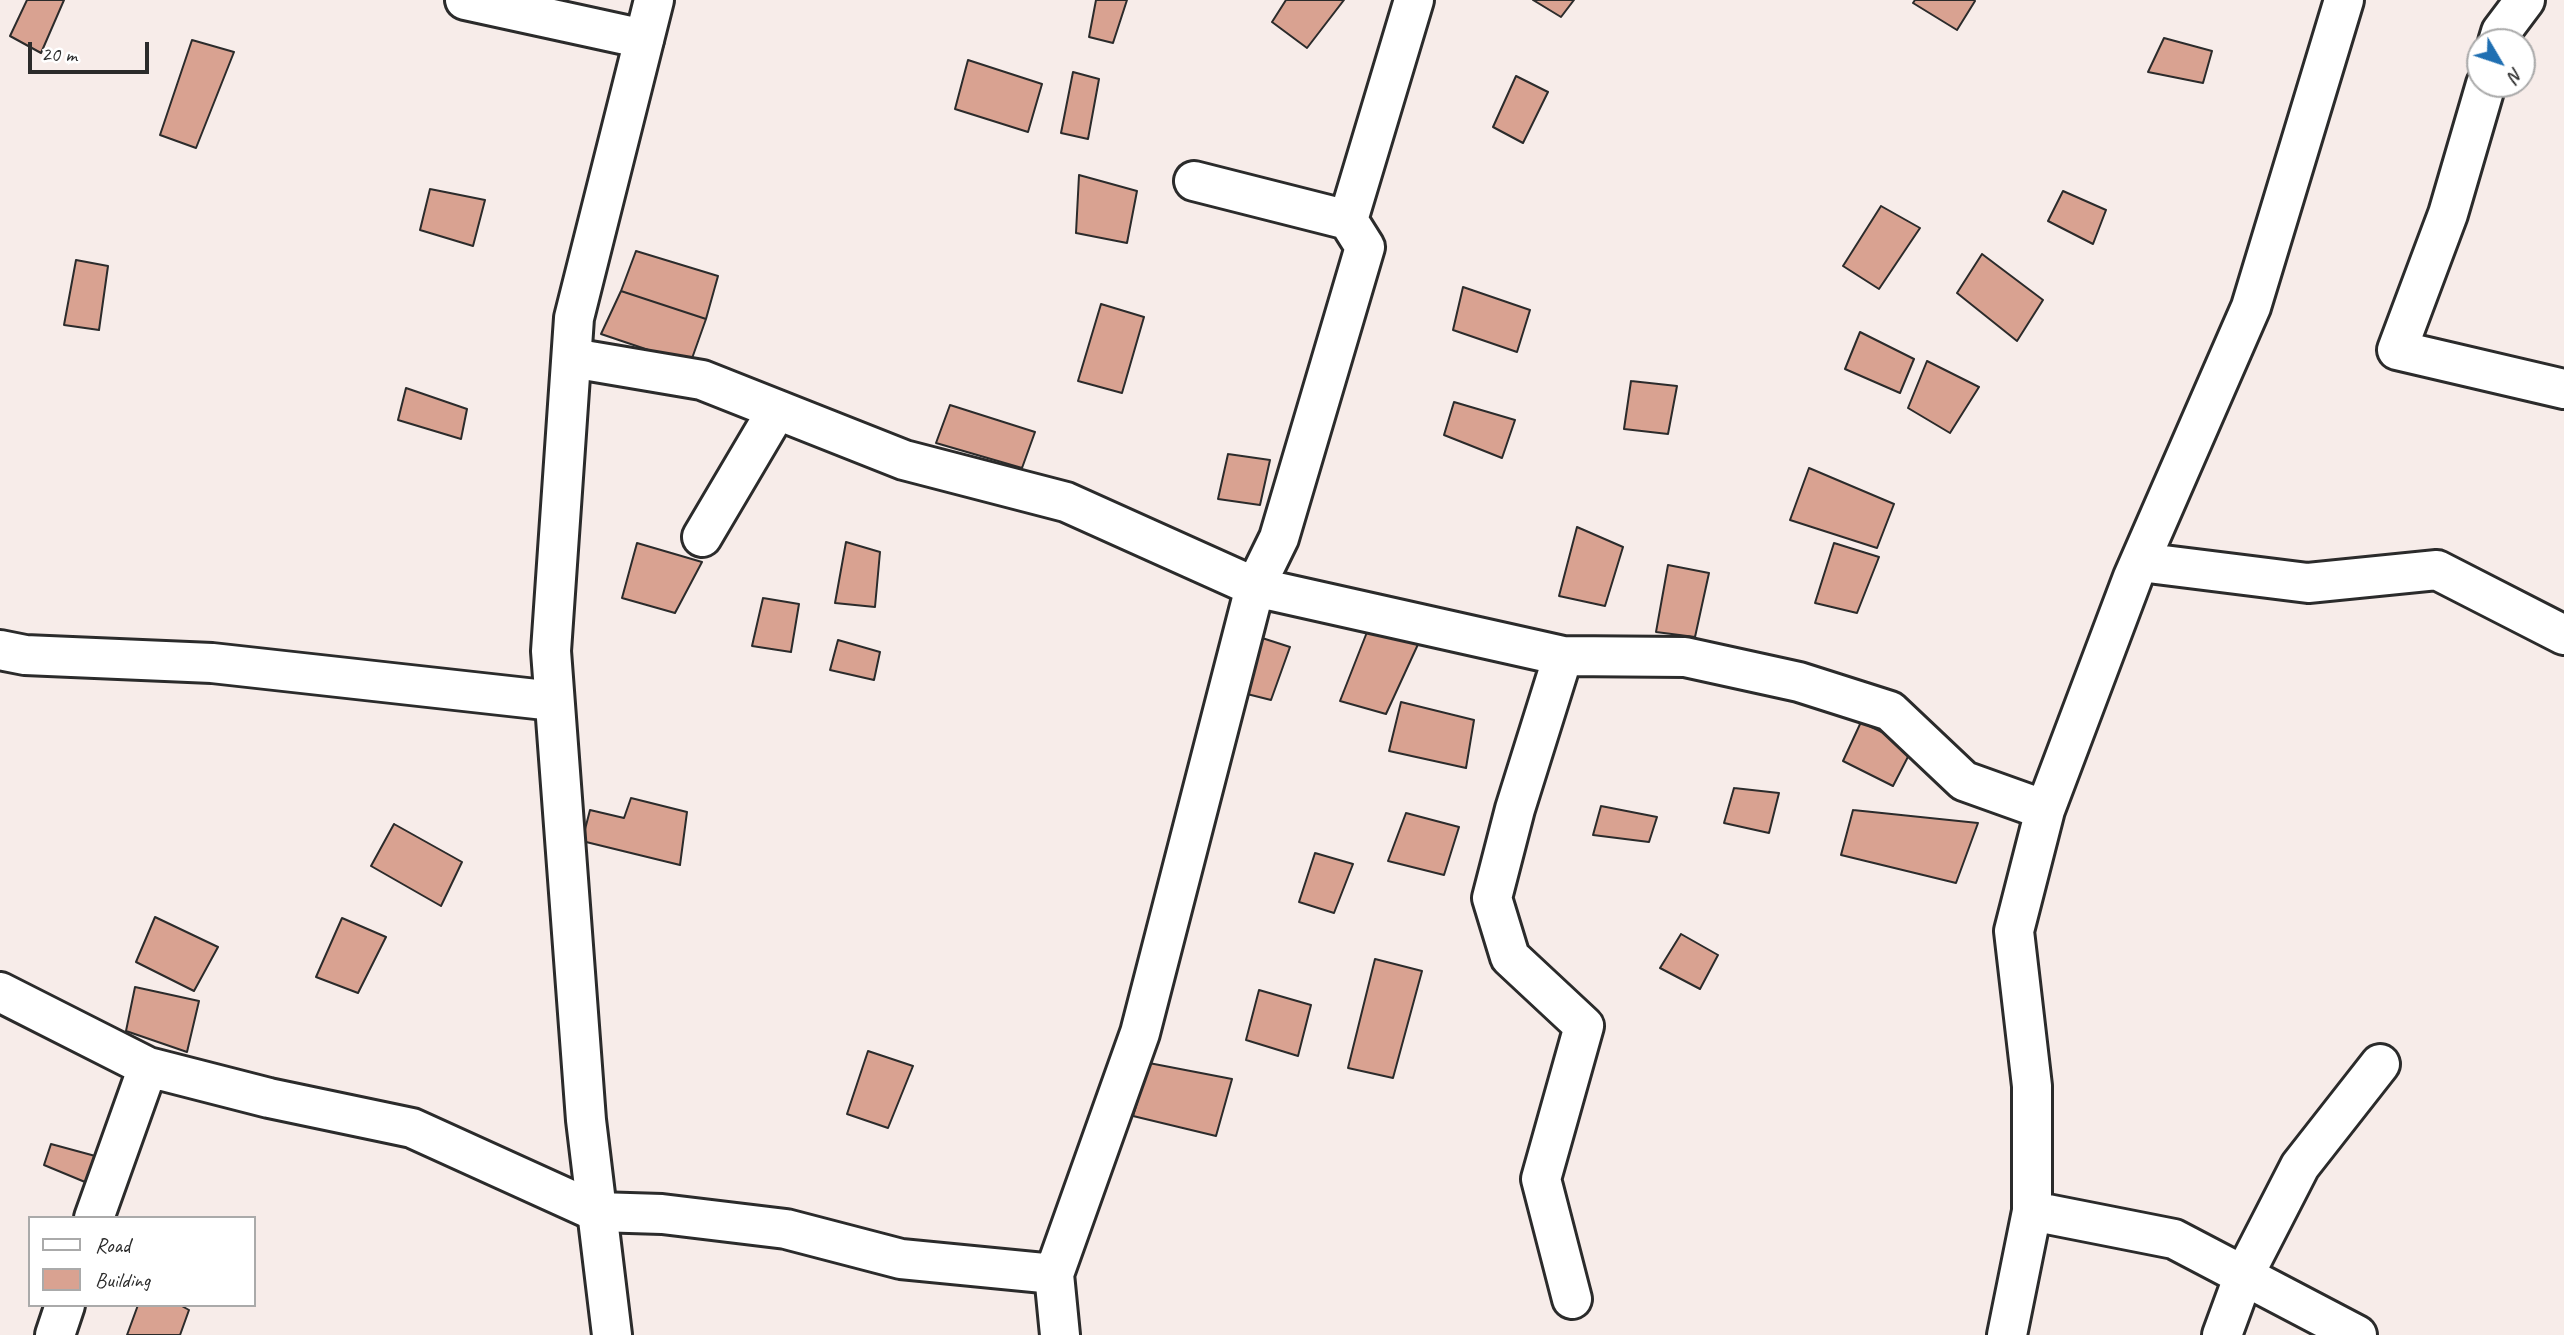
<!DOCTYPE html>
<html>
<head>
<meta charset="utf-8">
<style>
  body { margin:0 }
  #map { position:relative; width:2564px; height:1335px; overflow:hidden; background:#f7ece9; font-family:Caveat,sans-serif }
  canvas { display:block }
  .legend { position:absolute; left:28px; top:1216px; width:228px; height:91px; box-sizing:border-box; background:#fff; border:2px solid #aaa; margin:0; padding:9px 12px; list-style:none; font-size:21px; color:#2b2b2b }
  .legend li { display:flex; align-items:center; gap:14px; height:35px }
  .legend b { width:35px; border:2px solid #aaa }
  .north { position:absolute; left:2466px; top:28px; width:70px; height:70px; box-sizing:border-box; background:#fff; border:2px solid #aaa; border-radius:50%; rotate:129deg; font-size:19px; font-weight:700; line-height:28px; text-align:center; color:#2b2b2b }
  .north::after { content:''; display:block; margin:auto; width:24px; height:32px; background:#1f6fb2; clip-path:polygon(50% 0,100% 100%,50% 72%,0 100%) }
  .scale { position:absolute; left:28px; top:42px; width:121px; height:32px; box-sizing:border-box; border:4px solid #2b2b2b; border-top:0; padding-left:9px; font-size:21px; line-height:24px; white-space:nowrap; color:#2b2b2b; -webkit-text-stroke:5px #fff; paint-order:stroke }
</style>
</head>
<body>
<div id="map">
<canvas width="2564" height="1335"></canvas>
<ul class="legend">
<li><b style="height:9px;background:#fff"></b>Road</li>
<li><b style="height:19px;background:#d9a291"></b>Building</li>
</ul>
<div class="north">N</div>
<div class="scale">20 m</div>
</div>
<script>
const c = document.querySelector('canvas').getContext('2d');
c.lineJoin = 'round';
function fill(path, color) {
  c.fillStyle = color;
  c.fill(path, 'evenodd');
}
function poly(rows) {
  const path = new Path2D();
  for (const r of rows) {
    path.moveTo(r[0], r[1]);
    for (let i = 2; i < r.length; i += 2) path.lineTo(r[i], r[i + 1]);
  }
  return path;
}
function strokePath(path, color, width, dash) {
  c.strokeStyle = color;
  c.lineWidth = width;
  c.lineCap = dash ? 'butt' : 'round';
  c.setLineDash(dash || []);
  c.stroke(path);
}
const building = poly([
  [27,0,64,0,41,53,10,36,27,0],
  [1096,0,1127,0,1113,43,1089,37,1096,0],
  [1286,0,1344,0,1307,48,1272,22,1286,0],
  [1533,0,1574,0,1561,17,1533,0],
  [1915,0,1974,0,1975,1,1957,30,1913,3,1915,0],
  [2164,38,2212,51,2203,83,2148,72,2164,38],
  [192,40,234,52,196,148,160,135,192,40],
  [968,60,1042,84,1028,132,955,109,968,60],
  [1073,72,1099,79,1088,139,1061,133,1073,72],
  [1516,76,1548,92,1523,143,1493,127,1516,76],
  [1079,175,1137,191,1127,243,1076,233,1079,175],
  [430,189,485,200,473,246,420,230,430,189],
  [2063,191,2106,210,2093,244,2048,221,2063,191],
  [1881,206,1920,228,1879,289,1843,266,1881,206],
  [636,251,718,276,706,319,621,291,636,251],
  [1982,254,2043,300,2017,341,1957,293,1982,254],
  [76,260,108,266,99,330,64,325,76,260],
  [1463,287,1530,310,1517,352,1453,330,1463,287],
  [621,291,706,319,690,364,601,334,621,291],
  [1101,304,1144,317,1122,393,1078,381,1101,304],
  [1860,332,1914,359,1900,393,1845,369,1860,332],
  [1927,361,1979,387,1950,433,1908,408,1927,361],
  [1631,381,1677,386,1668,434,1624,429,1631,381],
  [406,388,467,409,461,439,398,420,406,388],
  [1454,402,1515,420,1502,458,1444,435,1454,402],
  [950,405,1035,432,1022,468,936,443,950,405],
  [1228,454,1270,460,1260,505,1218,499,1228,454],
  [1809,468,1894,504,1877,548,1790,520,1809,468],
  [1577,527,1623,547,1605,606,1559,596,1577,527],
  [846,542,880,552,875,607,835,603,846,542],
  [637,543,702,562,675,613,622,598,637,543],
  [1834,543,1879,557,1857,613,1815,603,1834,543],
  [1668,565,1709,573,1695,637,1656,632,1668,565],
  [763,598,799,604,791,652,752,646,763,598],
  [1369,627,1420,640,1386,714,1340,701,1369,627],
  [1259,637,1290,647,1271,700,1243,693,1259,637],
  [838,640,880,652,874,680,830,670,838,640],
  [1401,702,1474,720,1466,768,1389,751,1401,702],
  [1861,722,1913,747,1893,786,1843,761,1861,722],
  [1734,788,1779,793,1769,833,1724,823,1734,788],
  [631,798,687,812,680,865,582,841,590,810,624,818,631,798],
  [1601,806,1657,817,1649,842,1593,835,1601,806],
  [1853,810,1978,823,1956,883,1841,855,1853,810],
  [1406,813,1459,827,1444,875,1388,861,1406,813],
  [394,824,462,862,441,906,371,866,394,824],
  [1315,853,1353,864,1334,913,1299,902,1315,853],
  [155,917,218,947,194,991,136,962,155,917],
  [342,918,386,937,358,993,316,977,342,918],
  [1681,934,1718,955,1700,989,1660,968,1681,934],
  [1375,959,1422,971,1393,1078,1348,1068,1375,959],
  [135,987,199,1001,187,1052,126,1031,135,987],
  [1259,990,1311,1005,1298,1056,1246,1040,1259,990],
  [868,1051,913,1066,888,1128,847,1114,868,1051],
  [1149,1063,1232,1079,1216,1136,1133,1116,1149,1063],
  [51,1144,99,1157,85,1182,44,1165,51,1144],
  [138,1305,180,1305,189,1310,180,1335,127,1335,138,1305]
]);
fill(building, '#d9a291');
strokePath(building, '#2b2b2b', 2);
const street = poly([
  [465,0,644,39],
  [2498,42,2501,32,2525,0],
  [2486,84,2448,214,2397,350,2564,389],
  [1348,220,1414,0],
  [572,358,702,380,904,460,1066,502,1255,587,1279,538,1365,247,1348,220,1194,181],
  [702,537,777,410],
  [2140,562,2308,583,2437,570,2564,635],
  [0,650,25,655,212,663,554,701],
  [1563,656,1685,657,1799,682,1890,711,1964,781,2045,810,2133,577,2251,307,2344,0],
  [0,992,148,1067],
  [2032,1211,2174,1239,2357,1335],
  [94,1218,148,1067,269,1098,412,1128,597,1212,662,1214,786,1229,901,1259,1054,1274,1140,1033,1255,587,1563,656,1515,809,1492,898,1510,957,1584,1026,1541,1179,1572,1299],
  [1054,1274,1060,1335],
  [55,1335,65,1305],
  [2007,1335,2032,1211,2032,1086,2014,931,2045,810],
  [2222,1335,2244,1275,2300,1166,2380,1064]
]);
const secondary = poly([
  [612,1335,586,1120,551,651,574,318,654,0]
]);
strokePath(street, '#2b2b2b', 44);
strokePath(secondary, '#2b2b2b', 44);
strokePath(street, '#fff', 38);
strokePath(secondary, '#fff', 38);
</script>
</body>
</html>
